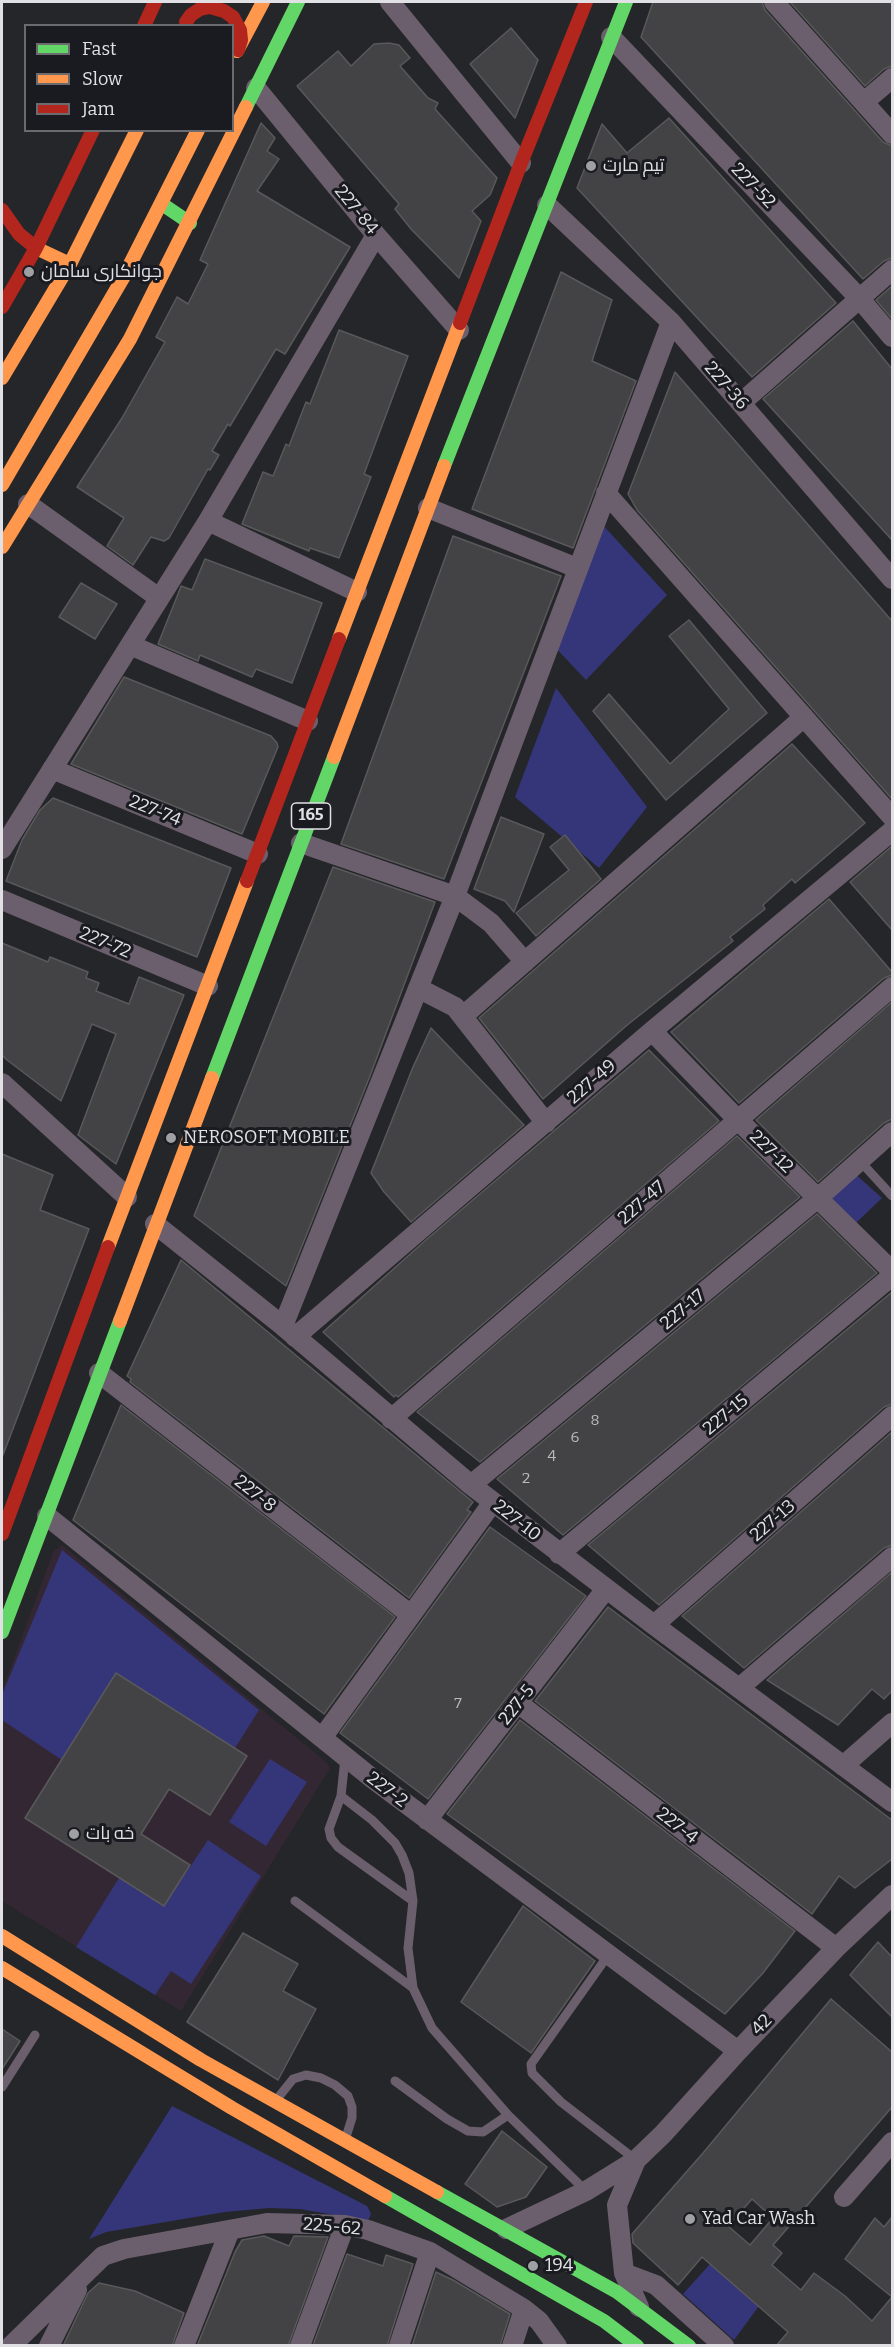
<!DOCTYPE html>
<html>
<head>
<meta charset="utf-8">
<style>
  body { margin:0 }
  #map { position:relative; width:894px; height:2347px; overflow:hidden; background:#252629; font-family:Bitter,serif }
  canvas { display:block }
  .frame { position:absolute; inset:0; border:3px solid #e1e1e5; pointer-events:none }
  .legend { position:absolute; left:24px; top:24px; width:210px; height:108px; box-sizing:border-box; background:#1a1b20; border:2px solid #6a6a6f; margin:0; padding:8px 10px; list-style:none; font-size:18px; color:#e1e1e5 }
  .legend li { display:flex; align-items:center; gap:12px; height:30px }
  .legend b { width:30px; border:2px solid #6a6a6f }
</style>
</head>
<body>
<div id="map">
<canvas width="894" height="2347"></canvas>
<div class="frame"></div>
<ul class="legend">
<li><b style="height:8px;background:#63d668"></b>Fast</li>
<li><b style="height:8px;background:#ff974d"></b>Slow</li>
<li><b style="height:8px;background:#b3261e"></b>Jam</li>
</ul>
</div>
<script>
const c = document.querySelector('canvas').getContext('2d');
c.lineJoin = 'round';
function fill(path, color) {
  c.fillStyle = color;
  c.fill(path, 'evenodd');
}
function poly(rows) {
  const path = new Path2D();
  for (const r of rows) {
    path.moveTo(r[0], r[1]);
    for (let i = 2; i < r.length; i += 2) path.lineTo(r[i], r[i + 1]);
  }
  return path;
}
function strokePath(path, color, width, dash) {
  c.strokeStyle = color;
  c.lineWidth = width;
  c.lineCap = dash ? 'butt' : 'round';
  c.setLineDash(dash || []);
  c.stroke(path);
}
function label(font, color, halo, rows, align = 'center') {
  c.font = font + ' Bitter,Cairo,serif';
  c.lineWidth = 6;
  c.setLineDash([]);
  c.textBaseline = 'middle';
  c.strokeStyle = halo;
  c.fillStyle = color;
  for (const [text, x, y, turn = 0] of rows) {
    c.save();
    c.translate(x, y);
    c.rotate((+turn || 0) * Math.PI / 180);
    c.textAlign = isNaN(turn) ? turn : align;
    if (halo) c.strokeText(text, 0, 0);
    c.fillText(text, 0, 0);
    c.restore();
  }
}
fill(poly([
  [62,1545,326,1762,330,1768,181,2011,2,1901,2,1691,48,1566,54,1551]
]), '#332733');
fill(poly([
  [601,523,667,595,586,680,553,645],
  [556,688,647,807,599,868,515,797],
  [853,1172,882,1198,856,1223,829,1197],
  [62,1550,259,1710,235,1748,116,1674,62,1760,2,1720,2,1695],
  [270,1759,307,1782,266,1846,229,1822],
  [208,1840,261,1876,191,1984,171,1971,155,1995,76,1947,119,1878,164,1906],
  [172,2106,367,2206,371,2214,368,2221,300,2209,269,2208,225,2212,106,2232,89,2239],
  [710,2264,759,2306,734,2340,683,2294]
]), '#353679');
const building = poly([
  [653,2,762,2,765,10,883,142,892,146,892,258,884,261,863,279,641,37,653,2],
  [790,2,892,2,892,66,884,69,865,86,790,2],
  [511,28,538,60,515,118,470,64,511,28],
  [389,43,399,45,410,58,400,66,428,98,438,103,435,109,497,178,490,195,472,211,481,221,459,278,411,229,395,209,399,204,297,86,338,51,351,66,374,44,389,43],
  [669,118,836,303,752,377,577,188,602,124,627,153,669,118],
  [261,123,275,138,267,151,279,159,257,191,350,247,285,354,276,349,230,426,228,424,212,451,219,455,210,470,208,469,169,538,164,541,151,537,133,565,107,546,124,518,77,487,122,418,165,342,156,337,177,297,188,304,208,264,200,260,261,123],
  [561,272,612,300,592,361,636,381,573,548,472,509,561,272],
  [892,286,892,319,876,300,892,286],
  [853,321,892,369,892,540,763,399,853,321],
  [339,330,408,356,364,474,371,477,339,558,310,548,309,551,242,524,263,472,273,476,286,444,289,446,306,402,310,404,339,330],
  [675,372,892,621,892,799,637,510,628,494,675,372],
  [453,536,561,576,444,879,341,844,453,536],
  [205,559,322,603,292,683,256,669,252,677,200,655,198,661,158,644,180,589,181,586,192,590,205,559],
  [81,583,117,604,95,639,59,617,81,583],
  [689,620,767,713,666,800,593,711,609,694,670,764,729,709,669,636,689,620],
  [124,677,271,736,277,743,278,747,242,834,71,764,124,677],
  [792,744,865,823,795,883,792,879,763,905,765,909,730,937,733,941,626,1026,543,1099,479,1018,792,744],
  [53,798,231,868,197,957,6,881,22,840,40,810,53,798],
  [501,817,544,834,514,912,505,901,474,889,501,817],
  [565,835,601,879,536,936,516,913,569,870,550,847,565,835],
  [892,846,892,930,850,882,892,846],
  [333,867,435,902,370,1076,286,1286,194,1216,333,867],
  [829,899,892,972,892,975,884,978,739,1103,671,1032,829,899],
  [2,943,48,962,50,957,88,972,86,978,99,983,96,991,129,1004,139,977,184,995,116,1164,78,1135,116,1034,92,1024,61,1101,7,1060,2,1055,2,943],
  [892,1002,892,1119,884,1123,818,1182,756,1120,892,1002],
  [431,1028,524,1125,411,1222,384,1192,371,1173,413,1067,431,1028],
  [649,1050,719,1121,398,1397,396,1395,394,1397,323,1332,427,1239,649,1050],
  [737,1136,800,1197,480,1462,417,1412,737,1136],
  [2,1154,53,1175,40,1210,89,1229,3,1455,2,1154],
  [817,1214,877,1273,563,1535,497,1479,817,1214],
  [181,1260,473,1502,467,1510,471,1512,409,1598,130,1382,131,1379,127,1376,181,1260],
  [892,1292,892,1404,884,1407,659,1605,588,1545,892,1292],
  [121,1405,395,1617,324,1714,73,1520,121,1405],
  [892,1432,892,1545,884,1548,744,1668,682,1616,892,1432],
  [490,1527,586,1596,428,1799,340,1733,490,1527],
  [892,1572,892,1691,884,1699,872,1689,838,1725,767,1680,892,1572],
  [608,1607,892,1820,892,1859,855,1888,839,1876,812,1914,535,1701,608,1607],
  [116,1673,247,1756,210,1815,169,1789,141,1834,190,1865,164,1906,25,1818,116,1673],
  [520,1720,795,1931,763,1973,725,2014,447,1814,520,1720],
  [523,1906,595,1961,531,2053,461,2002,523,1906],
  [243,1933,298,1964,283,1991,316,2009,278,2080,187,2022,243,1933],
  [878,1942,892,1957,892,2017,850,1975,878,1942],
  [831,1999,892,2052,892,2107,773,2245,782,2253,772,2265,801,2290,814,2273,845,2296,872,2321,892,2297,845,2259,875,2218,884,2227,892,2217,892,2346,776,2346,788,2332,702,2257,678,2285,633,2243,632,2234,703,2153,831,1999],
  [752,2199,773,2218,750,2245,728,2226,752,2199],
  [2,2029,20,2041,2,2069,2,2029],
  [502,2131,547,2167,526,2197,497,2207,465,2184,502,2131],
  [264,2236,289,2246,294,2236,328,2237,288,2346,197,2346,235,2252,242,2240,264,2236],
  [347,2254,383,2266,386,2255,413,2264,387,2346,313,2345,347,2254],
  [436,2272,453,2280,510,2314,500,2346,412,2346,436,2272],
  [99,2283,135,2291,184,2313,172,2346,63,2346,88,2293,99,2283]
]);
fill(building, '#434244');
strokePath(building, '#59585a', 1.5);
strokePath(poly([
  [860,1161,892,1196],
  [345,1758,341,1796,372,1820,395,1843,402,1855,409,1873,413,1901],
  [341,1796,329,1829,331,1838,338,1847,413,1901,408,1948,413,1988,432,2028,508,2115,586,2191],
  [295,1901,413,1988],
  [609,1954,531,2064,532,2073,561,2102,636,2160],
  [395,2081,447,2119,468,2131,483,2132,508,2115],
  [2,2087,35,2035],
  [277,2099,293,2079,306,2075,321,2078,335,2085,348,2096,352,2107,352,2118,346,2137]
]), '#6b5f6d', 9);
strokePath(poly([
  [390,2,521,163],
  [774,2,892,134],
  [611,37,860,299,892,337],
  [256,88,376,235,459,330],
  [864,102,892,78],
  [547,205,671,322,892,579],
  [741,403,892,270],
  [606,493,892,817],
  [28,504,159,598],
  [428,508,577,568],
  [208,521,357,592],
  [130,645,308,721],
  [52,769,258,854],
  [301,843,455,896,491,923,525,962],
  [2,849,208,521,376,235],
  [2,900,208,986],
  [418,988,455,1007,546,1123],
  [463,1016,804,717],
  [652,1031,738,1120,892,1271],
  [2,1083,127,1197],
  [155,1224,283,1326,471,1485,654,1625,892,1802],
  [283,1326,455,896,671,322],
  [295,1337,652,1031,892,831],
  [99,1373,411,1615],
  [391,1419,892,987],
  [471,1485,819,1197,892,1132],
  [47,1516,373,1779,738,2051],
  [559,1554,892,1276],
  [654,1625,892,1416],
  [739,1688,892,1557],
  [518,1703,836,1948],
  [322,1738,493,1502],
  [843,1766,892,1723],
  [427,1820,606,1589],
  [636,2160,617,2205,624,2273,639,2307],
  [844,2197,892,2142],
  [506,2229,586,2191,636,2160,663,2134,738,2051,836,1948,892,1895],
  [624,2273,656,2285,724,2346],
  [11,2346,103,2256,124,2249,267,2223,345,2225,368,2230,430,2252,524,2309,539,2321,557,2346],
  [49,2346,77,2290],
  [184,2346,230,2230],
  [300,2346,345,2225],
  [399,2346,430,2252],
  [512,2346,524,2309]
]), '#6b5f6d', 20);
strokePath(poly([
  [246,107,298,2],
  [162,204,190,223],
  [444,466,626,2],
  [212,1078,334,757],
  [2,1632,120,1321],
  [437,2192,617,2292,689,2346],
  [385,2196,604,2321,637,2346]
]), '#63d668', 14);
strokePath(poly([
  [237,51,263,2],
  [36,248,70,264],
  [2,378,70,264,137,130],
  [2,485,123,278,198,130],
  [2,547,130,339,246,107],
  [339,639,460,323],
  [334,757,444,466],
  [108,1247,247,881],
  [120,1321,212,1078],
  [2,1936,201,2060,437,2192],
  [2,1968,232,2108,385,2196]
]), '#ff974d', 14);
strokePath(poly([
  [186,22,191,15,200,9,210,7,224,11,233,17,240,30,241,40,238,50],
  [144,26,155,2],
  [2,210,19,234,36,248],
  [2,307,36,248,93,130],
  [460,323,521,163,586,2],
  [247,881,339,639],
  [2,1534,108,1247]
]), '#b3261e', 14);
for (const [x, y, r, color] of [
  [591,166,6,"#9fa0a3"],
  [29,272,6,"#9fa0a3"],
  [171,1138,6,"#9fa0a3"],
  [74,1834,6,"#9fa0a3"],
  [690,2219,6,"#9fa0a3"],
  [533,2266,6,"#9fa0a3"]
]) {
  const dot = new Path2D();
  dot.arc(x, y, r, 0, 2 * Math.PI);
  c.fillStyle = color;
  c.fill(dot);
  strokePath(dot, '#1a1b20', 2);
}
label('15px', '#bab9bd', null, [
  ["8",595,1421],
  ["6",575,1438],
  ["4",552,1457],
  ["2",526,1479],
  ["7",458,1704]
]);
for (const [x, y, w] of [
  [311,816,39]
]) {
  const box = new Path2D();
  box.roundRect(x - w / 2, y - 13, w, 26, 4.5);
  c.fillStyle = '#1a1b20';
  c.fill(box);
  strokePath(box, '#e1e1e5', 1.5);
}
label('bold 16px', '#e1e1e5', null, [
  ["165",311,816]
]);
label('18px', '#e1e1e5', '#1a1b20', [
  ["تیم مارت",603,166],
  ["جوانکاری سامان",41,272],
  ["NEROSOFT MOBILE",183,1138],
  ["خه بات",86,1834],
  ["Yad Car Wash",702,2219],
  ["194",545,2266]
], 'left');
label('18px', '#e1e1e5', '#1a1b20', [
  ["227-52",753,186,46],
  ["227-84",356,210,51],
  ["227-36",726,386,49],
  ["227-74",155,811,22],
  ["227-72",105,943,23],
  ["227-49",592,1082,-41],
  ["227-12",771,1152,44],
  ["227-47",642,1203,-41],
  ["227-17",683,1310,-40],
  ["227-15",726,1415,-40],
  ["227-8",255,1494,38],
  ["227-10",517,1521,38],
  ["227-13",773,1521,-41],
  ["227-5",517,1705,-52],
  ["227-2",387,1790,37],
  ["227-4",677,1826,38],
  ["42",762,2025,-46],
  ["225-62",332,2227,5]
]);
</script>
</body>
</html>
